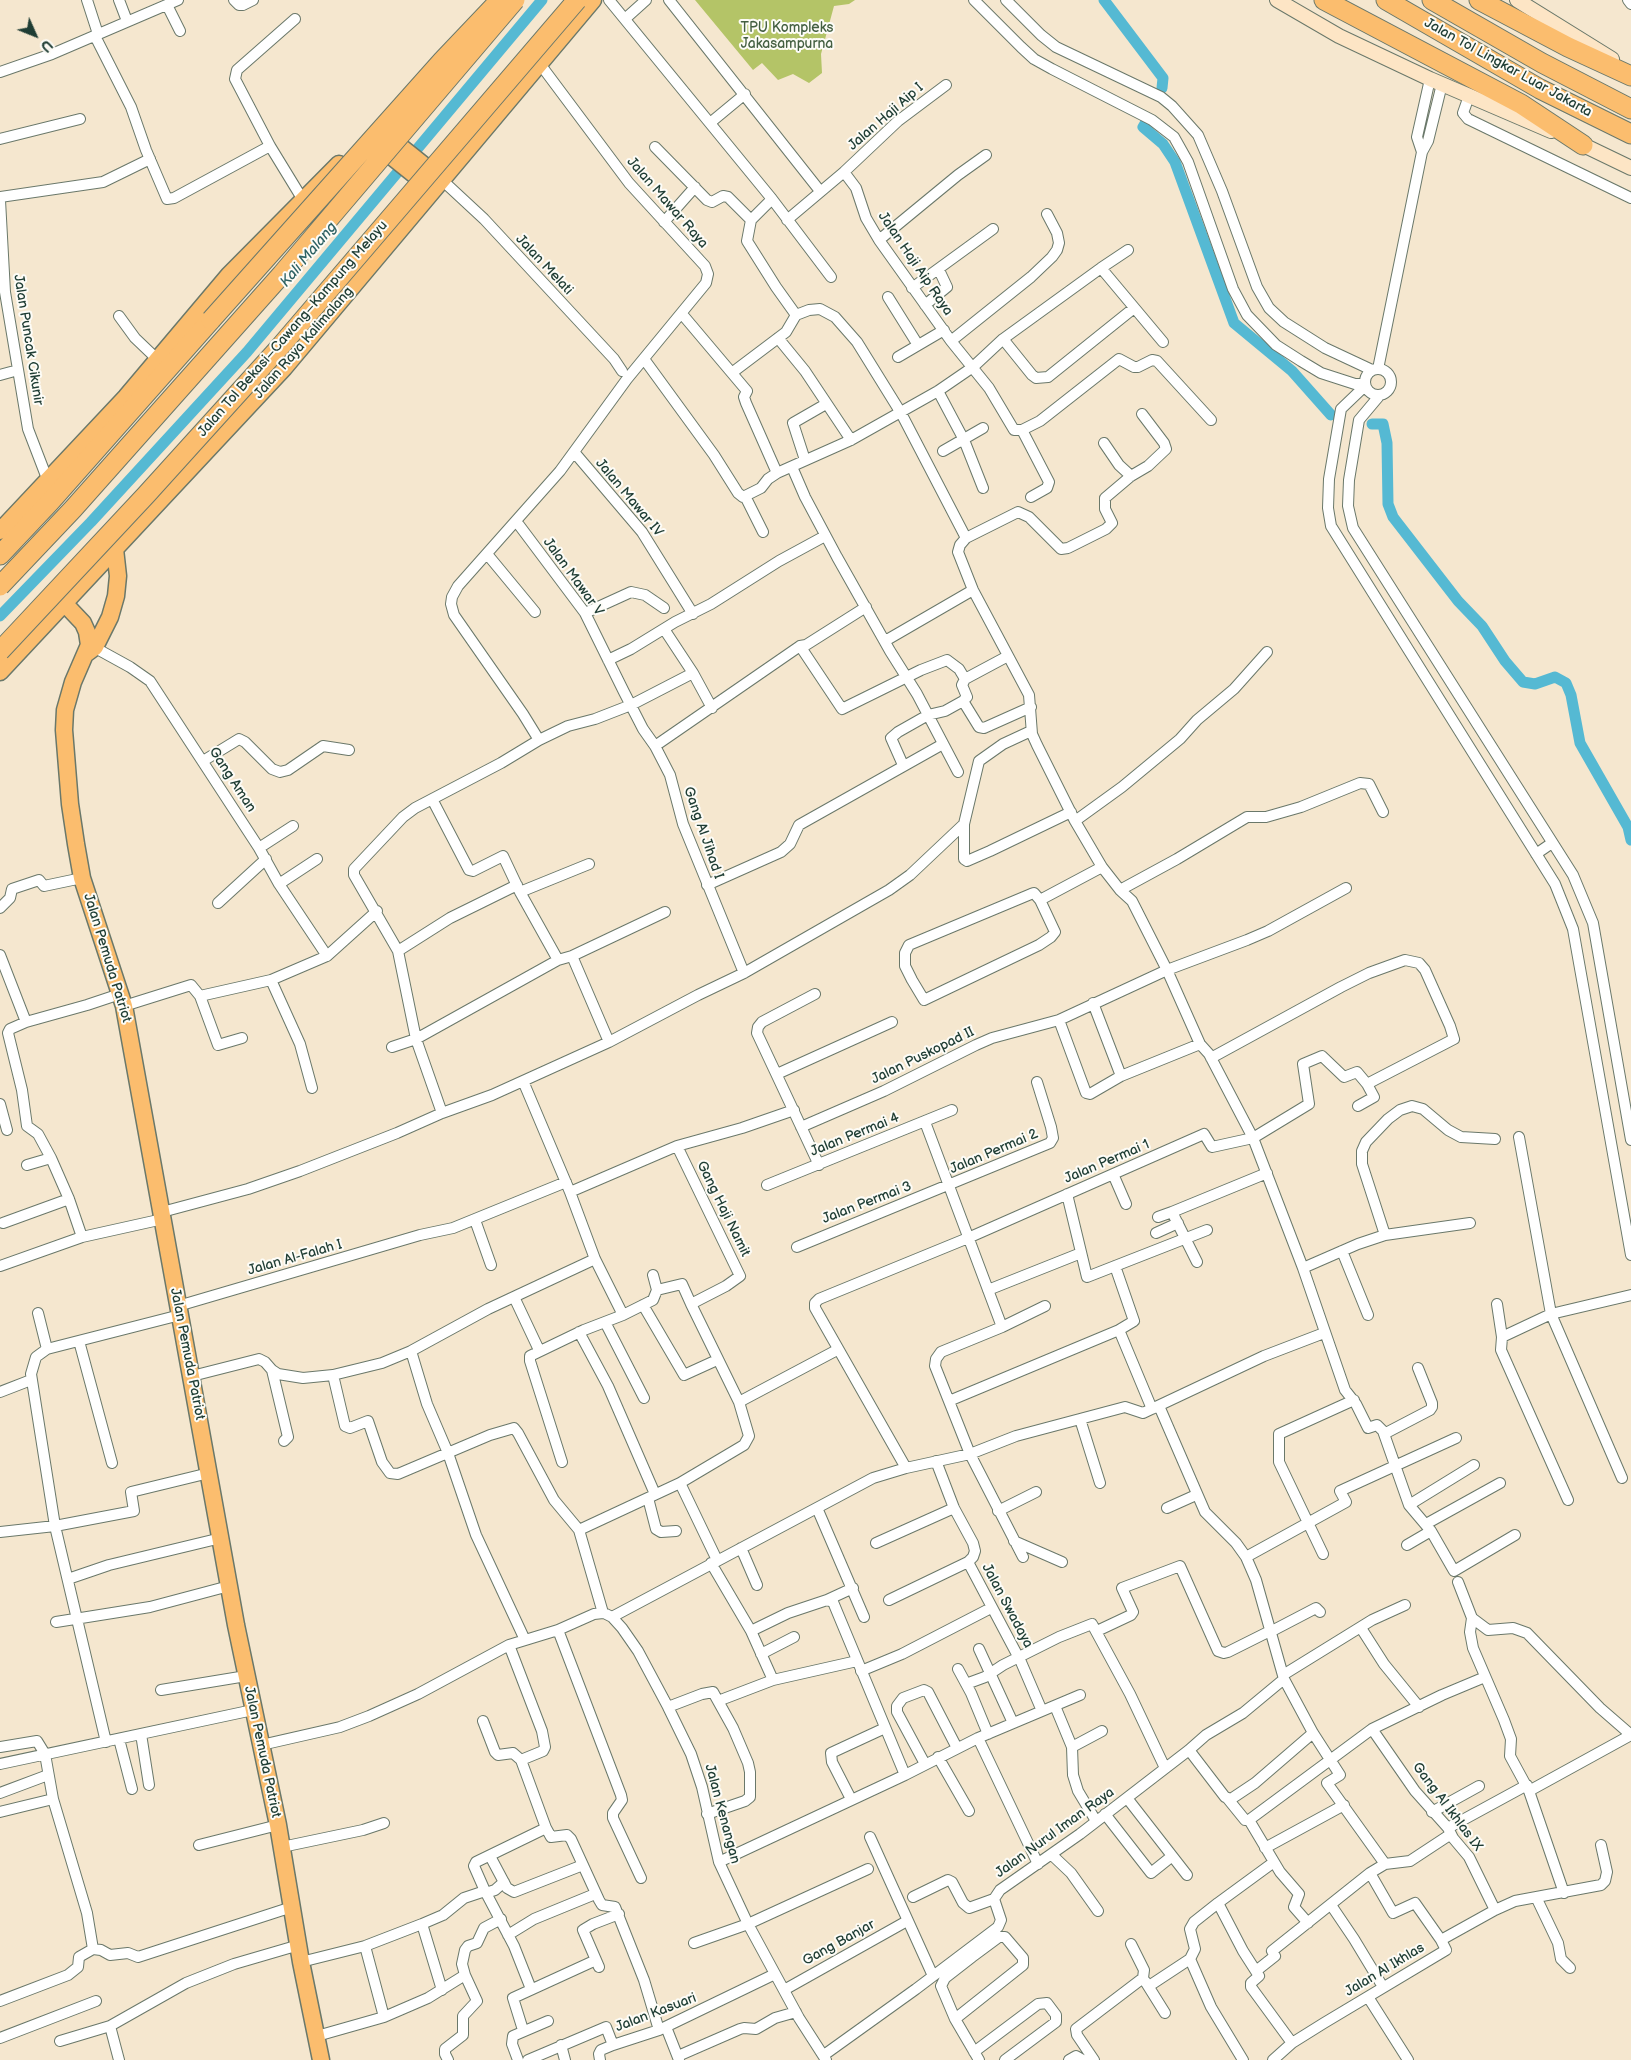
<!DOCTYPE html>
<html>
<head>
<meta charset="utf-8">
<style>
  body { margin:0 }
  #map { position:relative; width:1631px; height:2060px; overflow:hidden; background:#f5e7cf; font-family:"Balsamiq Sans",sans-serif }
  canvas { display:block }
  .north { position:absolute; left:10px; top:10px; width:50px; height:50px; -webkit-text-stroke:4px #fdfcf7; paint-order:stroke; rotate:134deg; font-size:14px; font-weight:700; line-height:20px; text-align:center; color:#1f3d34 }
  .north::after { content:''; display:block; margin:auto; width:18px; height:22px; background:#1f3d34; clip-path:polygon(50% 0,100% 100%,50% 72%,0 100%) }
</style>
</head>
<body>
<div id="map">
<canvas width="1631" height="2060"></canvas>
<div class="north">U</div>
</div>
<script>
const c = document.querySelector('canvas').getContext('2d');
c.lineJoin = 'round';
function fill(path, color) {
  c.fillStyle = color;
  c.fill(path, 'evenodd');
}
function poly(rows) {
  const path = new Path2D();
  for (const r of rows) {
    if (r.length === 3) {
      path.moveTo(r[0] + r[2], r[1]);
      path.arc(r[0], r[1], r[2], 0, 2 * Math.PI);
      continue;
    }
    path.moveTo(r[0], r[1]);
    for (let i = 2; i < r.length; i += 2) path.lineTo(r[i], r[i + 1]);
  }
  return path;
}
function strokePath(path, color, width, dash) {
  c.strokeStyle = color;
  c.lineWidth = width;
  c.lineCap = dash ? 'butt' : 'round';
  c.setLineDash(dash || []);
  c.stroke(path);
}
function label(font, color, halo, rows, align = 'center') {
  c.font = font + ' "Balsamiq Sans",sans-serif';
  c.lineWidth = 4;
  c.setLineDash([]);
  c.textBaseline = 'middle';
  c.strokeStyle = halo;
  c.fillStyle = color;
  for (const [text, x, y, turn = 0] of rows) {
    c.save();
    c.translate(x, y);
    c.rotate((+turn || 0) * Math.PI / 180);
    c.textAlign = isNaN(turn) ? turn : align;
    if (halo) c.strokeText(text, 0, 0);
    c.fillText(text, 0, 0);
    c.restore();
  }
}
fill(poly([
  [695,0,855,0,849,4,834,6,821,54,822,73,809,83,793,74,778,80,762,63,753,70]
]), '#b4c467');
strokePath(poly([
  [1104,0,1163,78,1162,88],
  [1146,122,1143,127,1163,144,1175,162,1234,323,1292,371,1331,415],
  [1372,424,1383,424,1387,443,1388,504,1393,517,1458,601,1482,626,1505,661,1523,682,1535,684,1555,677,1566,683,1571,695,1580,743,1628,827,1631,840],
  [0,616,91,522,247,352,542,0]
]), '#55b9d3', 11);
const street = poly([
  [87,0,98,34],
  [119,0,127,21],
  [234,0,239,5,243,5,253,0],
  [609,0,772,199,831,277],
  [669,0,820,191],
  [974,0,1021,47,1034,59,1052,69,1152,120,1174,137,1188,162,1233,289,1247,315,1276,345,1301,361,1321,373,1355,384,1365,384],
  [1006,0,1041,35,1056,47,1161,97,1172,106,1198,135,1222,191,1257,287,1269,308,1284,322,1325,348,1372,370],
  [1628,0,1631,4],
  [167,5,180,31],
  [626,18,646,0],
  [295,19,237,70,235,79,270,146,303,200],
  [95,36,131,107,146,150,167,199,174,198,270,146],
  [0,72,52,54,178,0],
  [1469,96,1463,113,1468,119,1631,198],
  [710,123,745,94],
  [0,139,80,119],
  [655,147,707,200,712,202,723,196,728,197,751,220],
  [1422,152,1417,137,1430,79],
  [844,172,856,188,866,218,879,240,951,341,989,388,1014,430,1022,430,1040,421,1119,359,1134,367,1138,367,1152,360,1157,361,1211,420],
  [442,180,484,219,614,359,622,371],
  [0,197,103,182,150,159],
  [772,199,751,220,747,241,776,287,796,315],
  [0,200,5,292,28,429,48,481],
  [787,220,844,172,898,121,946,85],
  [664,222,695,187],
  [879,240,958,175,986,155],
  [1101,268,1163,342],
  [912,288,993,229],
  [888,297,918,345],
  [925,305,947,287,939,270],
  [682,314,747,391,744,397,746,403,777,473],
  [119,316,135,338,158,360],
  [778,338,805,371,851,440],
  [1003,339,1032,375,1036,378,1048,377,1134,308],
  [951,341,1031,277,1052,257,1057,250,1059,243,1057,233,1047,214],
  [898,357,944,330],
  [644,359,714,455,738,493,743,497,761,488,768,479,777,473,851,440,938,391,973,367,1003,339,1101,268,1128,250],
  [1378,382,13],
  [1378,369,1422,152,1428,141,1442,84],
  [733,372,786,332,796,315,809,310,820,309,835,317,857,342,901,413,966,538,960,545,958,552,973,590,1029,695,1032,734,1037,745,1075,821,1102,867,1120,890,1132,901,1167,970,1200,1044,1209,1054,1253,1138,1303,1268,1345,1390,1356,1404,1368,1428,1377,1425,1383,1431,1409,1505,1431,1531,1454,1571,1515,1535],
  [0,375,18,370],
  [1365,386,1341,409,1329,479,1328,508,1331,526,1555,884,1573,929,1631,1255],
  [938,391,964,440,983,488],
  [1380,395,1359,420,1349,480,1348,506,1353,528,1573,875,1593,923,1631,1140],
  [1022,430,1049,482,1047,488,1031,497],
  [1104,443,1119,465,1131,476],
  [943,451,983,428],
  [574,452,642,532,693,614],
  [805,460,793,423,826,404],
  [792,467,805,497,837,557,890,651,917,694,958,772],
  [745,496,763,532],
  [516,521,585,613,624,692,643,729,655,746,670,775,683,824,744,973],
  [966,538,1018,512,1029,517,1061,549,1068,548,1106,529,1112,523,1105,509,1105,498,1131,476,1148,466,1166,449,1164,443,1142,414],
  [487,554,535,612],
  [585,613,631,592,645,595,664,608],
  [664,629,693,673,712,708],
  [885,641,973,590],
  [90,645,130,667,150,681,259,848,279,884,327,956],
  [800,646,842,709,921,670,947,660,959,669,965,679],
  [1008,656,965,679,962,685,967,697,963,701,979,727,984,728,1031,707],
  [608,660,631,649,675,622,711,604,779,561,825,536],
  [1031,731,1003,744,979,761,964,824,964,859,967,861,990,851,1071,812],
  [539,740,523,714,454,615,451,604,452,597,458,586,560,471,627,379,706,283,708,274,705,266,629,183,540,64],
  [655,746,800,646,806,645,866,607],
  [203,761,239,739,245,742,272,769,280,772,288,770,323,746,349,750],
  [903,765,891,738,898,732,928,715,945,711,963,701],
  [432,799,469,870,473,871,503,856,520,892,558,960],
  [1075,821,1122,787,1180,739,1197,720,1234,689,1267,652],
  [259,848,293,826],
  [1536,854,1552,843],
  [279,884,317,859],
  [707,885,781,852,790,844,799,825,943,744],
  [1120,890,1177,859,1247,817,1266,817,1301,807,1360,783,1369,784,1383,812],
  [520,892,589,864],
  [1040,900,1034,893,1031,894,909,945,905,953,905,966,912,980,924,1000,1039,945,1051,937,1055,932,1040,900,1102,867],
  [218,903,266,859],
  [0,908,10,898,12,889,39,880,44,886,82,878],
  [398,951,450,918,517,885],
  [0,955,26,1022],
  [572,956,609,1042],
  [815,994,762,1022,758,1027,757,1033,819,1165],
  [1093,1003,1121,1076],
  [124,1006,191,985,200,996],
  [1059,1020,1086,1093,1090,1094,1121,1076,1200,1044],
  [242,1038,218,1045,200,996,271,980],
  [392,1047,416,1039,558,960,572,956,665,912],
  [777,1074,892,1022],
  [523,1081,570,1192,595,1259,623,1315],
  [312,1088,300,1044,271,980,327,956,377,911],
  [0,1104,7,1130],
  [1358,1106,1374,1097,1367,1084],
  [442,1113,416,1039,398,951,354,875,354,869,403,817,415,808,501,763,539,740,568,726,595,719,631,705,693,673],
  [925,1122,1002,1327],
  [801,1127,884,1091,976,1045,992,1038,1059,1020,1167,970,1247,940,1268,931,1346,888],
  [1519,1137,1551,1314,1622,1478],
  [27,1165,51,1158],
  [1113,1174,1126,1204],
  [767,1185,952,1110],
  [570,1192,677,1146,742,1128,794,1110],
  [1067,1194,1087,1277,1207,1230],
  [162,1212,248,1189,300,1171,397,1133,442,1113,492,1095,609,1042,698,995,744,973,889,890,910,875,964,824],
  [1158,1217,1172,1212],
  [475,1220,491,1265],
  [3,1223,69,1199],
  [1156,1233,1178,1223],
  [1385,1235,1362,1164,1362,1151,1366,1142,1388,1119,1400,1110,1412,1106,1423,1109,1448,1130,1461,1137,1495,1139],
  [82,1237,69,1199,51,1158,38,1134,27,1126,22,1090,8,1033,10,1029,26,1022,87,1005,120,994],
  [797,1247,1050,1143,1053,1138,1051,1127,1037,1082],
  [1342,1251,1368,1315],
  [1197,1262,1172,1212,1267,1173],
  [0,1266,82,1237,163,1219],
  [1115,1266,1134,1321,1119,1330,1152,1409],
  [1303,1268,1358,1244,1385,1235,1470,1223],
  [657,1290,682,1284,691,1304],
  [988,1290,1081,1253],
  [514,1297,539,1350],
  [1497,1304,1502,1337,1501,1350,1568,1500],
  [643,1305,684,1375,717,1360],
  [178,1306,420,1235,453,1228,566,1182],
  [38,1313,47,1349],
  [605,1322,644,1398],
  [579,1332,608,1386,655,1494],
  [1502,1337,1551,1314,1631,1295],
  [79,1341,112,1463],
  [411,1351,427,1404,448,1453,476,1535,525,1640],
  [272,1370,288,1437,284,1441],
  [333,1375,345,1426,350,1428,368,1421,382,1462,390,1473,398,1474,490,1435,514,1428,518,1433,554,1500,579,1530],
  [192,1376,259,1359,265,1362,272,1370,278,1374,303,1378,333,1375,382,1363,411,1351,488,1309,595,1259],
  [0,1392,31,1380],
  [949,1401,1119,1330],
  [739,1402,837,1350],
  [1159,1406,1205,1512,1236,1543,1246,1557,1256,1580,1284,1679,1313,1733,1340,1775,1327,1783,1385,1864],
  [1080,1419,1100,1483],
  [1384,1434,1430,1410,1432,1407,1432,1403,1418,1368],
  [562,1462,530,1361,530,1356,584,1330,623,1315,653,1300,657,1290,653,1275],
  [906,1468,815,1308,815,1303,819,1299,968,1238,1204,1134,1212,1147,1253,1138,1309,1104,1303,1064,1322,1056,1344,1077,1357,1072,1367,1084,1454,1039,1450,1026,1425,970,1419,963,1405,960,1369,973,1341,987,1211,1058],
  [680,1483,717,1560],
  [648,1498,656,1529,661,1532,676,1531],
  [1409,1505,1474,1465],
  [817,1508,864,1617],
  [1167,1508,1196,1495],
  [998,1511,1036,1492],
  [1426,1524,1500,1483],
  [0,1532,55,1526,134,1511,131,1492,209,1473],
  [1014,1541,1062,1562],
  [876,1543,954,1508],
  [1407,1545,1431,1531],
  [741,1548,757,1585],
  [1323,1554,1279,1462,1279,1434,1354,1400],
  [1023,1557,970,1454,935,1366,936,1359,941,1352,1002,1327,1045,1306],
  [1246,1557,1346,1502,1340,1491,1456,1438],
  [968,1562,1021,1662,1042,1711],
  [711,1563,751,1631,773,1680,857,1661],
  [68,1579,109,1565,221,1538],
  [1458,1582,1472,1618,1470,1632,1473,1648,1504,1720,1511,1739,1510,1756,1529,1791,1564,1893],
  [827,1600,853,1588],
  [889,1600,968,1562,973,1557,975,1551,973,1543,954,1508,936,1461],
  [603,1613,579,1530,680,1483,744,1445,749,1436,739,1402,691,1304,726,1286,740,1276,677,1146],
  [606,1614,612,1617,622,1628,638,1651,668,1707,691,1754,702,1787,719,1862,748,1924,799,2018,826,2060],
  [612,1617,873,1478,906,1468,970,1454,1016,1436,1125,1407,1143,1413,1264,1356,1324,1333],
  [1472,1618,1488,1630,1513,1628,1527,1633,1600,1708,1631,1735],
  [56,1622,150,1607,229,1586],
  [1361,1628,1384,1664,1419,1707],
  [558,1630,621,1795,622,1800,613,1813,613,1818,641,1878],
  [751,1631,788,1613,827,1600,833,1602,905,1775],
  [1097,1631,1131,1615,1133,1612,1122,1588,1180,1566,1218,1651,1224,1653,1228,1652,1270,1631],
  [1270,1632,1316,1608,1320,1612],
  [509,1645,542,1731,545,1747,543,1751,521,1760],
  [979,1649,1013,1723],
  [761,1654,794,1637],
  [958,1669,971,1693,988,1734],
  [861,1671,902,1654,991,1608],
  [1283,1675,1372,1620,1405,1605],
  [966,1684,985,1677,1003,1665,1059,1637,1092,1624,1130,1694,1165,1768],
  [161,1690,246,1676],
  [718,1701,773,1680],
  [1055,1706,1072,1747,1073,1775,1078,1791,1096,1821],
  [668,1707,702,1694,713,1692,733,1728,748,1763,750,1772,750,1797,745,1801,707,1814],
  [483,1721,495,1752,498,1755,513,1753,521,1760,546,1828,551,1837,567,1835,571,1839,599,1900,602,1905,615,1907,644,1980,659,2030],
  [141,1734,149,1785],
  [978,1738,1038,1864],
  [119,1739,132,1789],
  [106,1742,55,1526,31,1374,36,1357,47,1349,180,1315],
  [261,1745,340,1727,369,1716,418,1694,509,1645,558,1630,594,1614,603,1613],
  [0,1747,37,1741,45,1754,53,1799,87,1913,93,1949],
  [1072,1747,1102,1731],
  [1189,1750,1225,1797,1231,1799,1255,1783,1313,1733],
  [938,1757,969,1811],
  [0,1764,253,1710],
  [925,1764,897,1712,897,1706,903,1698,924,1690,928,1692,957,1748],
  [1529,1791,1631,1735],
  [0,1793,48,1775],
  [1127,1798,1187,1875],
  [851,1799,832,1762,831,1753,885,1728],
  [1228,1799,1245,1820,1249,1820,1372,1729,1442,1695,1485,1677],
  [0,1812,53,1799],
  [1432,1812,1479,1786],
  [1105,1814,1151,1873,1171,1857],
  [1249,1820,1280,1872,1299,1894,1294,1907,1308,1923],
  [1448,1828,1527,1785],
  [870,1837,933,1976],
  [199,1845,278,1825],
  [282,1847,363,1830,384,1823],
  [1265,1848,1344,1805],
  [1052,1855,1071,1873,1098,1911],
  [490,1856,507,1888,514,1892,583,1865],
  [719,1862,905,1775,978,1738,1080,1695],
  [1370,1873,1393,1913,1415,1903,1441,1940],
  [486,1893,495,1890,504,1882],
  [913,1897,948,1880,952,1882,963,1903,969,1908,994,1899],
  [1536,1897,1558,1943,1561,1959,1570,1968],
  [1218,1903,1243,1951,1259,1976,1251,1983,1251,1987,1292,2043],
  [1331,1905,1354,1939,1383,1987],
  [1495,1910,1515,1901,1601,1885,1605,1881,1607,1872,1601,1845],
  [422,1924,442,1990],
  [508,1935,534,1919,595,1894],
  [694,1943,748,1924,868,1869],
  [365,1946,384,2017],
  [301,1962,365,1946,422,1924,443,1915,464,1898,485,1891],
  [599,1967,583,1930,593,1924,619,1914],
  [1256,1971,1275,1956,1272,1951,1370,1873,1385,1864,1410,1861,1451,1834],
  [465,1975,462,1964,465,1950,468,1946,477,1943,484,1928,501,1919],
  [1145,1981,1165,2013],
  [1149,1986,1190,1959],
  [531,1989,514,1946,485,1891,474,1866,476,1862,546,1828],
  [784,1990,907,1921],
  [1368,1997,1408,2060],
  [0,2001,68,1975,78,1967,79,1957,93,1949,101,1950,110,1955,128,1953,138,1957,292,1907],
  [955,2019,1023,1965,1023,1958,1005,1937,999,1937,972,1957,945,1978,941,1986,955,2019,979,2060],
  [666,2027,679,2060],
  [523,2030,513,1998,596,1960],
  [317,2036,384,2017,428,1998,465,1975,477,2001,463,2016,463,2035,445,2049,445,2054,448,2060],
  [0,2038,96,2001],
  [60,2041,110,2026],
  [561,2045,565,2060],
  [974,2052,1038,2004,1047,2003,1056,2015,1056,2022,1005,2060],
  [824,2055,916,1989,998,1927,1001,1920,994,1899,1000,1890,1080,1834,1189,1750,1206,1735,1243,1713,1284,1679],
  [678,2056,740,2029,744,2028,756,2029,775,2018,796,2012],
  [119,2060,110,2026,186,1983,234,1964,299,1945],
  [518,2060,512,2044,513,2036,548,2021],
  [528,2060,606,2027,613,2045,659,2030,775,1974],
  [600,2060,599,2054,601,2050,613,2045],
  [1069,2060,1076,2056,1083,2060],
  [1094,2060,1077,2035,1076,2029,1143,1978,1144,1970,1131,1944],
  [1243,2060,1211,2007,1190,1959,1195,1949,1190,1929,1194,1922,1218,1903,1274,1862],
  [1273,2060,1292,2043,1324,2023,1446,1950,1441,1940,1495,1910,1469,1857,1453,1838,1448,1828,1415,1791,1372,1729]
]);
const secondary = poly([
  [1277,0,1339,36,1430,79,1551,131],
  [1517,0,1612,59],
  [1575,141,1631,168]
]);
const primary = poly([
  [386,135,441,179],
  [376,144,431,188],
  [0,531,126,397,229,275,339,164],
  [65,604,83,623,87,632,89,645,73,682,65,710,64,730,70,804,76,844,82,878,124,1006,236,1625,278,1825,301,1962,321,2060],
  [87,653,95,647,110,617,116,596,118,576,115,549],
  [0,672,284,368,593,0]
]);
const highway = poly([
  [1324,0,1521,104,1583,145],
  [1386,0,1540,89,1631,134],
  [1432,0,1542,63,1631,109],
  [1479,0,1568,47,1631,76],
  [0,555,50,502,211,320]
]);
strokePath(street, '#6a786a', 12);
strokePath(secondary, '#6a786a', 16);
strokePath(primary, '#6a786a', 19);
strokePath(highway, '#6a786a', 21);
strokePath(street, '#fff', 10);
strokePath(secondary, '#fde5c5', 14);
strokePath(primary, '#fbbd6e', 16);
strokePath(highway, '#fbbd6e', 19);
const highwayBridge = poly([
  [211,320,442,61,500,0],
  [0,586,73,509,282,274,515,0],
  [0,651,146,495,279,348,577,0]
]);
strokePath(highwayBridge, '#6a786a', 21, []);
strokePath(highwayBridge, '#fbbd6e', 19);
label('14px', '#445f41', '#fdfcf7', [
  ["TPU Kompleks",787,28],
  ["Jakasampurna",787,44]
]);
label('14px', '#1f3d34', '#fdfcf7', [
  ["Jalan Tol Lingkar Luar Jakarta",1508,68,29],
  ["Jalan Haji Aip I",886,117,-41],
  ["Jalan Mawar Raya",667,203,49],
  ["Jalan Haji Aip Raya",915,264,56],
  ["Jalan Melati",544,265,47],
  ["Jalan Tol Bekasi–Cawang–Kampung Melayu",293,329,-49],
  ["Jalan Puncak Cikunir",28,340,81],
  ["Jalan Raya Kalimalang",304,343,-49],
  ["Jalan Mawar IV",629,498,50],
  ["Jalan Mawar V",573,577,54],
  ["Gang Aman",232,780,57],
  ["Gang Al Jihad I",703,833,71],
  ["Jalan Pemuda Patriot",107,958,73],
  ["Jalan Puskopad II",923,1056,-26],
  ["Jalan Permai 4",855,1135,-22],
  ["Jalan Permai 2",994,1152,-23],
  ["Jalan Permai 1",1107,1162,-23],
  ["Jalan Permai 3",867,1203,-21],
  ["Gang Haji Namit",723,1209,64],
  ["Jalan Al-Falah I",295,1258,-16],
  ["Jalan Pemuda Patriot",187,1354,79],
  ["Jalan Swadaya",1007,1606,62],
  ["Jalan Pemuda Patriot",262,1752,78],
  ["Gang Al Ikhlas IX",1447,1807,53],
  ["Jalan Kenangan",722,1814,75],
  ["Jalan Nurul Iman Raya",1055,1833,-36],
  ["Gang Banjar",839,1943,-29],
  ["Jalan Al Ikhlas",1385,1970,-31],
  ["Jalan Kasuari",656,2013,-21]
]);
label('italic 15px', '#2f6264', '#fdfcf7', [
  ["Kali Malang",309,255,-50]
]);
</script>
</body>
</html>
